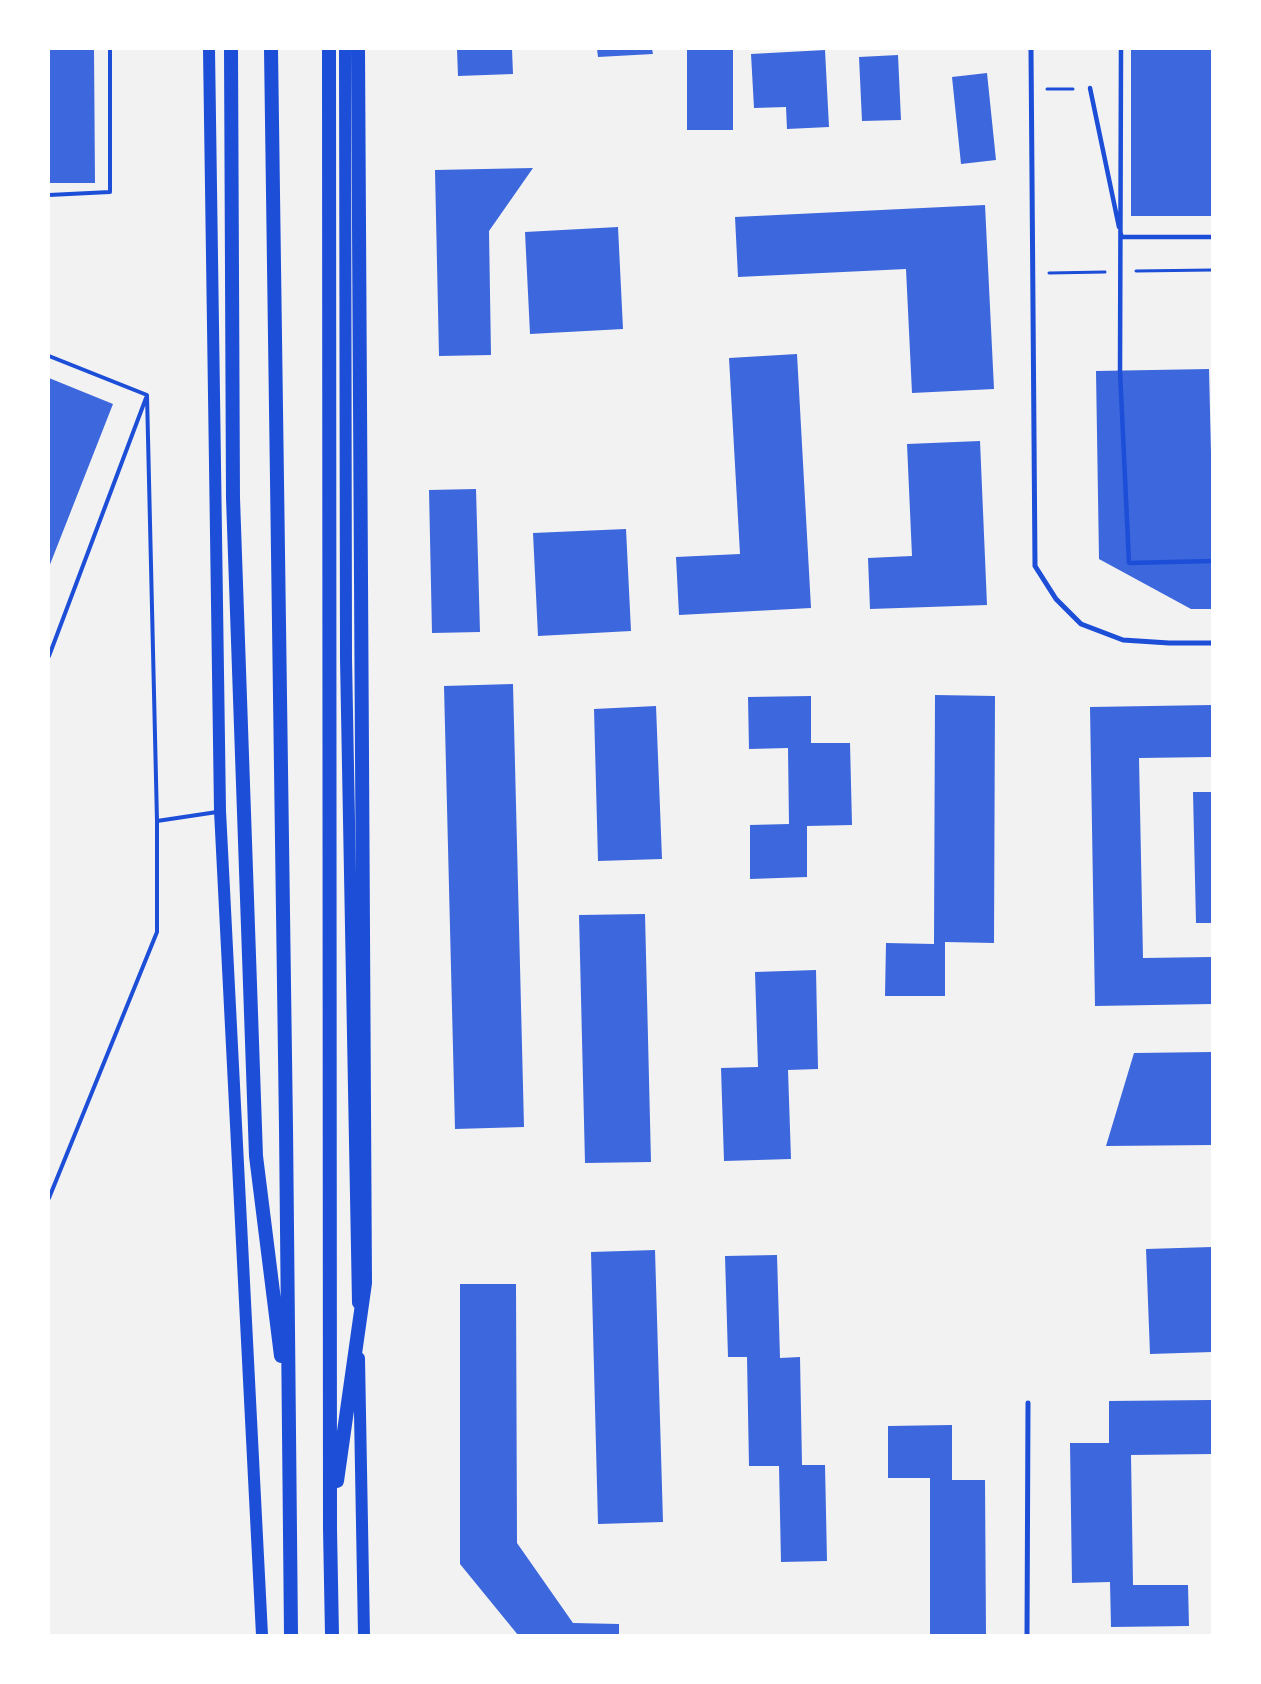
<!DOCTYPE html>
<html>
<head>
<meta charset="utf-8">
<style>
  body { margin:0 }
  #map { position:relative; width:1261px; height:1684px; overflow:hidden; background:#f2f2f2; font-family:Raleway,sans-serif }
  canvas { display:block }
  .frame { position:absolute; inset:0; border:50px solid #fff; pointer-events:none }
</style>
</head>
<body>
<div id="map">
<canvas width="1261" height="1684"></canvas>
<div class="frame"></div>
</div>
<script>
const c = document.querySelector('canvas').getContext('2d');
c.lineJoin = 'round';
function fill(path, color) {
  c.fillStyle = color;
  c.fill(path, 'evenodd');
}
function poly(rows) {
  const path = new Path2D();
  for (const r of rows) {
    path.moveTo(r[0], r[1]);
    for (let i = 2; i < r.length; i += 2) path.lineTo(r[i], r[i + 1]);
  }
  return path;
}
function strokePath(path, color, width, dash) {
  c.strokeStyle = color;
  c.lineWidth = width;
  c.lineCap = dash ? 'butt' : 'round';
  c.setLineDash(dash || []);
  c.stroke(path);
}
fill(poly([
  [49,49,94,49,95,183,49,183],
  [457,49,512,49,513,74,458,76],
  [597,49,652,49,653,54,598,57],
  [687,49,733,49,733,130,687,130],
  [1131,49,1212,49,1212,216,1131,216],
  [825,50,829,127,787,129,786,107,754,108,751,54],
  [898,55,901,120,862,121,859,57],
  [987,73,996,160,961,164,952,77],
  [533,168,489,231,491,355,439,356,435,170],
  [985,205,994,389,912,393,906,269,738,277,735,217],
  [618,227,623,329,530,334,525,232],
  [797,354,811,608,679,615,676,557,740,554,729,358],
  [1209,369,1212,494,1212,609,1191,609,1099,559,1096,371],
  [49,378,113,404,49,567],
  [980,441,987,605,870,609,868,558,912,556,907,444],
  [476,489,480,632,432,633,429,490],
  [626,529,631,631,538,636,533,533],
  [513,684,524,1127,455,1129,444,686],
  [935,695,995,696,994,943,945,942,945,996,885,996,886,943,934,944],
  [811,696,811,743,850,743,852,825,807,826,807,877,750,879,750,825,789,824,788,748,749,749,748,697],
  [1212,705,1212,757,1139,758,1143,958,1212,957,1212,1004,1095,1006,1090,707],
  [656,706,662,859,598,861,594,709],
  [1193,792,1212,792,1212,923,1196,923],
  [645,914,651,1162,585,1163,579,915],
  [816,970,818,1069,788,1070,791,1159,724,1161,721,1068,758,1067,755,972],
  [1212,1052,1212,1145,1106,1146,1134,1053],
  [1212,1247,1212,1352,1150,1354,1146,1249],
  [655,1250,663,1522,598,1524,591,1252],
  [777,1255,780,1358,800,1357,802,1465,825,1465,827,1561,781,1562,779,1466,749,1466,747,1357,728,1357,725,1256],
  [460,1284,516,1284,517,1543,573,1623,619,1624,619,1635,518,1635,460,1564],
  [1212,1400,1212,1454,1131,1455,1133,1585,1188,1585,1189,1626,1111,1627,1110,1582,1072,1583,1070,1443,1109,1443,1109,1401],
  [952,1425,952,1480,985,1480,986,1635,930,1635,930,1478,888,1478,888,1426]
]), '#3d67dc');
strokePath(poly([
  [1047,89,1073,89],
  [1136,271,1212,270],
  [1049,273,1105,272]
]), '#1d4ed8', 3);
strokePath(poly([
  [49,195,110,192,110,49],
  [49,356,147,395,157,821,157,932,49,1198],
  [49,656,146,398],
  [157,821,217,812]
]), '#1d4ed8', 4);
strokePath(poly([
  [1121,49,1120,371,1129,563,1212,561],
  [1090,88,1119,227],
  [1121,234,1121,237,1212,237]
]), '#1d4ed8', 4.5);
strokePath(poly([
  [1031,49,1035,566,1056,599,1081,624,1123,640,1169,643,1212,643],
  [1027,1635,1028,1403]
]), '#1d4ed8', 5);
strokePath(poly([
  [209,49,220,811,262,1635],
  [345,49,346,659,358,1303],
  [359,1358,364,1635]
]), '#1d4ed8', 12);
strokePath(poly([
  [231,49,233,498,256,1156,281,1356],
  [271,49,286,1127,291,1635],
  [329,49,330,1529,332,1635],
  [337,1481,365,1283,358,49]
]), '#1d4ed8', 14);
</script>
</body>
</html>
